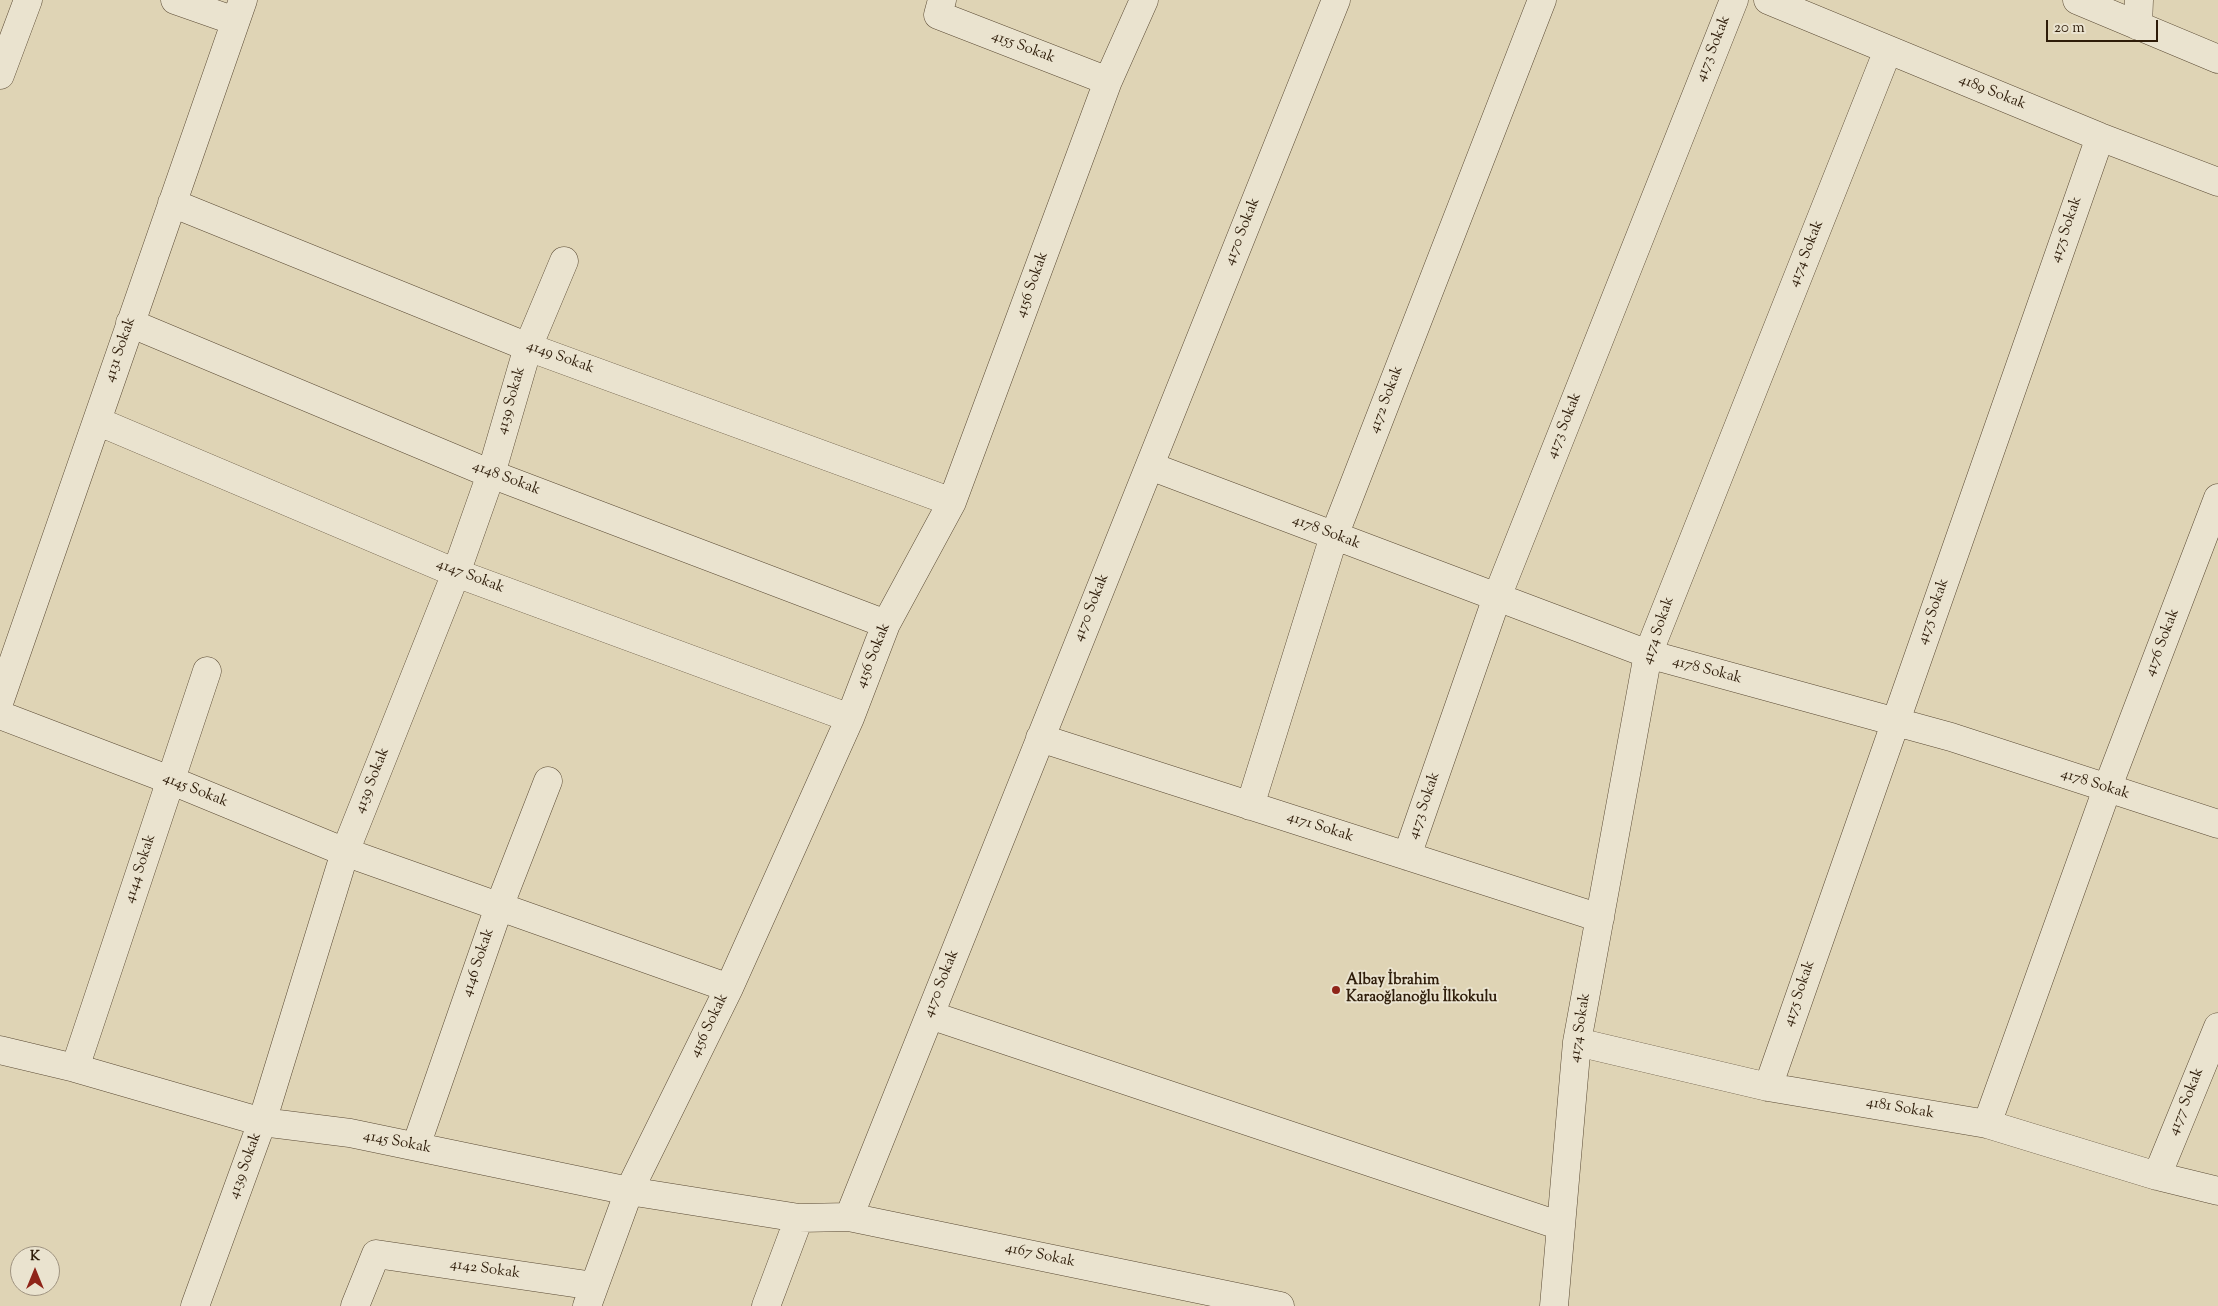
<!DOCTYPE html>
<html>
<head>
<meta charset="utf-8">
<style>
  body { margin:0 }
  #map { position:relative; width:2218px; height:1306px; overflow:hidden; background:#dfd4b5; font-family:"Sorts Mill Goudy",serif }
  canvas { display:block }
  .north { position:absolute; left:10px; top:1246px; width:50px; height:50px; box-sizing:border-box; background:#eae3cf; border:1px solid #9f9380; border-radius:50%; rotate:0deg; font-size:14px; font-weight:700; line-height:20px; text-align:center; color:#2e1c09 }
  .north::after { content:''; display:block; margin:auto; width:18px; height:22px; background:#8f2418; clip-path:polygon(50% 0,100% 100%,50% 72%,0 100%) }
  .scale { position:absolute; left:2046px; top:20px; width:112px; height:22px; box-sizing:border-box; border:2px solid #2e1c09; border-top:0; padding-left:6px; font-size:15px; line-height:18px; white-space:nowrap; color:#2e1c09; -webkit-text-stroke:4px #eae3cf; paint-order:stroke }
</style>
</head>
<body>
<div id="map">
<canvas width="2218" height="1306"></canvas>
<div class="north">K</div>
<div class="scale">20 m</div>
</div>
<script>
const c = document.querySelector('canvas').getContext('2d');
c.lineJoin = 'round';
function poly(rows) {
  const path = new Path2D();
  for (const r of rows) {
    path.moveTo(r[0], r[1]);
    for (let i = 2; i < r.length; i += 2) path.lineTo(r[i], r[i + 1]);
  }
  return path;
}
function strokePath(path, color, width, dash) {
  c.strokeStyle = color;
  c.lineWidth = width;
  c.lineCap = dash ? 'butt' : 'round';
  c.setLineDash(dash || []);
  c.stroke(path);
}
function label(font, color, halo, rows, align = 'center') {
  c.font = font + ' "Sorts Mill Goudy",serif';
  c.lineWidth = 4;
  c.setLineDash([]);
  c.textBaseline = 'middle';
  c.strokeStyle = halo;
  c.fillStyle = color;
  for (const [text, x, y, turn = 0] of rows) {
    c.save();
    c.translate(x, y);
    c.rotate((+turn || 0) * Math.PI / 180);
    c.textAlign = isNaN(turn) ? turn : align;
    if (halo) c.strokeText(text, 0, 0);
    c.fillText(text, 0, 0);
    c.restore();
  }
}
const minor = poly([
  [175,0,235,21],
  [942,0,938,15,1108,81],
  [1768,0,2100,137,2218,182],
  [2077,0,2218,59],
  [2138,26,2139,0],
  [0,75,28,0],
  [172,203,528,347,952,502],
  [130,323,491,474,886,624],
  [97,421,456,573,850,718],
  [1150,466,1648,654,1951,737,2218,824],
  [0,700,243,0],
  [0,715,170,780,345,852,729,988],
  [1040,738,1600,918],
  [1250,806,1334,536,1542,0],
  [1407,856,1497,597,1734,0],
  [930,1015,1561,1226],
  [1577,1042,1768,1087,1987,1124,2157,1176,2218,1191],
  [0,1050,75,1068,262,1122,350,1133,629,1191,799,1218,849,1217,1280,1306],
  [75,1068,207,671],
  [1768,1087,2100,137],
  [1987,1124,2107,789,2218,498],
  [416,1146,499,907,548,781],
  [2157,1176,2218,1027],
  [849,1217,1336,0],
  [195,1306,262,1122,345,852,456,573,491,474,528,347,564,261],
  [355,1306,376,1254,594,1286],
  [587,1306,629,1191,729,988,850,718,886,624,952,502,1108,81,1144,0],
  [766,1306,799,1218],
  [1554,1306,1577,1042,1648,654,1888,50]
]);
strokePath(minor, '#5a4a34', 29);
strokePath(minor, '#eae3cf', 28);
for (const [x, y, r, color] of [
  [1336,990,5,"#8f2418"]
]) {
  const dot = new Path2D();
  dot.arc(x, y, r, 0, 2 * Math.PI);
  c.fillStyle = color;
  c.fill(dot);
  strokePath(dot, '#eae3cf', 2);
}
label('15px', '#2e1c09', '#eae3cf', [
  ["4155 Sokak",1023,48,21],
  ["4173 Sokak",1714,49,-68],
  ["4189 Sokak",1992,93,22],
  ["4175 Sokak",2067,230,-71],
  ["4170 Sokak",1243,232,-68],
  ["4174 Sokak",1807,254,-68],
  ["4156 Sokak",1033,285,-70],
  ["4131 Sokak",121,350,-71],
  ["4149 Sokak",560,358,20],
  ["4172 Sokak",1387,400,-69],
  ["4139 Sokak",512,401,-74],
  ["4173 Sokak",1565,426,-68],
  ["4148 Sokak",506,479,21],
  ["4178 Sokak",1326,533,21],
  ["4147 Sokak",470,577,21],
  ["4170 Sokak",1092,608,-68],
  ["4175 Sokak",1934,612,-71],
  ["4174 Sokak",1659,631,-71],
  ["4176 Sokak",2163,643,-69],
  ["4156 Sokak",874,656,-68],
  ["4178 Sokak",1707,671,15],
  ["4139 Sokak",373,781,-68],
  ["4178 Sokak",2095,785,18],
  ["4145 Sokak",195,791,22],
  ["4173 Sokak",1425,806,-71],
  ["4171 Sokak",1320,828,18],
  ["4144 Sokak",141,869,-72],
  ["4146 Sokak",479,963,-71],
  ["4170 Sokak",942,984,-68],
  ["4175 Sokak",1800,994,-71],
  ["4156 Sokak",710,1026,-64],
  ["4174 Sokak",1581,1028,-81],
  ["4177 Sokak",2187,1102,-68],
  ["4181 Sokak",1900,1109,10],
  ["4145 Sokak",397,1143,11],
  ["4139 Sokak",246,1166,-70],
  ["4167 Sokak",1040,1256,12],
  ["4142 Sokak",485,1270,8]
]);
label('bold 15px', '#2e1c09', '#eae3cf', [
  ["Albay İbrahim",1346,981],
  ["Karaoğlanoğlu İlkokulu",1346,998]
], 'left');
</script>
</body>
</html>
